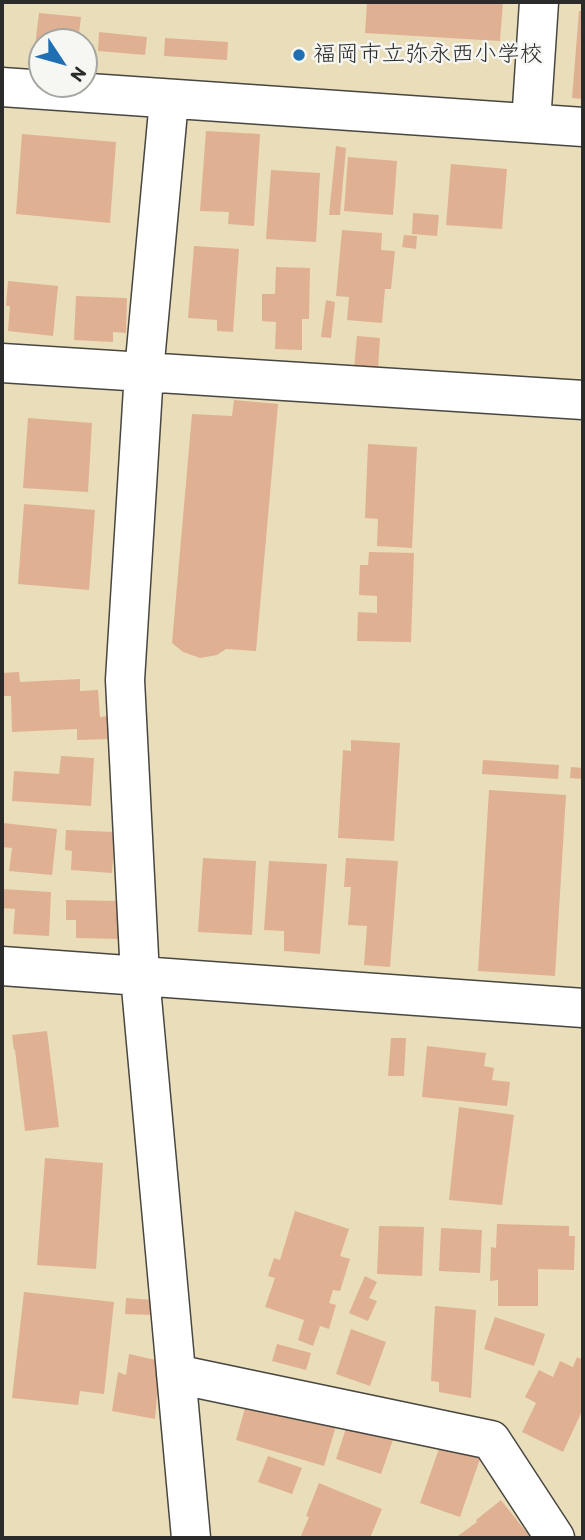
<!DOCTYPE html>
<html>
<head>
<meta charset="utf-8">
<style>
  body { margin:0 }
  #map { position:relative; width:585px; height:1540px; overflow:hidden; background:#e9deb9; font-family:Itim,sans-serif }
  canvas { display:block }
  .frame { position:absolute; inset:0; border:4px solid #2b2b2b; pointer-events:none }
  .north { position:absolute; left:28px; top:28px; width:70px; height:70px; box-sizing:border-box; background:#f6f6f2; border:2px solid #a5a5a2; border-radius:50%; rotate:126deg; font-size:19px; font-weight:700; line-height:28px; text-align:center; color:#2b2b2b }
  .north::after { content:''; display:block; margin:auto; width:24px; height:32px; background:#1f6fb2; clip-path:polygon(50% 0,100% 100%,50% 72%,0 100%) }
</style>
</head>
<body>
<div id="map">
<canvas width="585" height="1540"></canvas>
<div class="frame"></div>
<div class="north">N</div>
</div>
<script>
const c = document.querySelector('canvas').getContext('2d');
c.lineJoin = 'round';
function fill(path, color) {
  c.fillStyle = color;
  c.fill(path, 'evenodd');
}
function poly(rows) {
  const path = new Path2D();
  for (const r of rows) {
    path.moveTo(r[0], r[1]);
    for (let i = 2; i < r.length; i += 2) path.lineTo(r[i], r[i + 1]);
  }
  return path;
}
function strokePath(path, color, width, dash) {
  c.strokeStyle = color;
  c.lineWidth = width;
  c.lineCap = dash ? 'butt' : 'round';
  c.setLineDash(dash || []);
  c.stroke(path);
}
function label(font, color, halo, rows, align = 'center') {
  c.font = font + ' Itim,"Klee One",sans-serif';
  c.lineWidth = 5;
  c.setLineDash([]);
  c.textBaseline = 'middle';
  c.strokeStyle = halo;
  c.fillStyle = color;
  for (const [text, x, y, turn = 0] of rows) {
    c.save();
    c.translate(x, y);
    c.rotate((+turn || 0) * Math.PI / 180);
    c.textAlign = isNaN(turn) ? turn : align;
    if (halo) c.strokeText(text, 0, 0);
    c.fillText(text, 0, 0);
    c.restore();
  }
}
fill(poly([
  [367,2,503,2,500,41,365,33],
  [579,11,583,11,583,99,572,98],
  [39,13,81,17,78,42,42,42,42,47,35,46],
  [99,32,147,37,145,55,98,51],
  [165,38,228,42,227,60,164,56],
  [206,131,260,134,254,226,228,224,229,212,200,211],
  [22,134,116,142,110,223,16,214],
  [336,146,346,148,340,215,329,215],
  [348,157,397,161,393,215,344,211],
  [451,164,507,169,502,229,446,225],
  [271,170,320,173,316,242,266,239],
  [413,213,439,215,437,236,412,234],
  [342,230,382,233,381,250,395,251,391,289,385,289,382,323,347,320,349,297,336,296],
  [404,235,417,236,416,249,402,247],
  [194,246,239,249,233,332,217,331,217,320,188,318],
  [276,267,310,268,309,319,302,319,302,350,275,349,276,322,262,321,262,294,275,294],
  [8,281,58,286,53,336,8,331,10,306,6,306],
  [76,296,127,298,126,333,113,332,113,342,74,340],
  [326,300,335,302,331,338,321,337],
  [357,336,380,338,378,370,354,369],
  [234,400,278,404,256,651,226,649,217,655,200,658,183,652,172,643,192,414,232,416],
  [28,418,92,423,88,492,23,488],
  [368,444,417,447,412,548,377,546,378,519,365,518],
  [24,504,95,510,89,590,18,584],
  [369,552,414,553,411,642,357,641,358,612,377,613,377,596,359,595,360,565,368,565],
  [19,672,20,682,80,679,80,691,98,690,100,717,108,716,110,739,77,740,77,729,12,732,11,696,2,696,2,673],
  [351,740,400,743,394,841,338,838,343,750,351,751],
  [61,756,94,758,91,806,12,801,14,771,59,774],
  [483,760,559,765,558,779,482,774],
  [571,767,583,768,583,779,570,778],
  [489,790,566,795,555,976,478,971],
  [3,823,57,829,52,875,9,871,12,848,2,847],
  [66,830,115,832,112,873,71,870,72,851,65,850],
  [203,858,256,861,252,935,198,932],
  [346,858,398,861,390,967,364,965,367,926,348,925,351,887,344,887],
  [269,861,327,864,320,954,284,951,284,931,264,930],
  [2,889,51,892,49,936,13,934,15,909,2,908],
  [66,900,119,901,120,939,76,938,76,920,66,920],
  [47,1031,59,1127,25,1131,15,1050,14,1050,12,1035],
  [391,1038,406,1038,404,1076,388,1076],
  [427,1046,486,1053,484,1066,494,1068,492,1080,510,1082,507,1106,422,1097],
  [459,1107,514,1115,502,1205,449,1200],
  [45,1158,103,1163,96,1269,37,1265],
  [295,1211,349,1229,340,1256,350,1259,340,1291,333,1290,329,1303,336,1305,329,1329,320,1326,313,1346,298,1340,304,1320,265,1307,275,1278,268,1276,274,1258,280,1260],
  [497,1224,569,1226,569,1236,575,1236,574,1270,538,1269,538,1306,498,1306,498,1280,490,1281,491,1247,496,1248],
  [379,1226,424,1227,422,1276,377,1274],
  [441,1228,482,1230,480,1273,439,1271],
  [365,1276,377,1282,369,1298,377,1301,368,1321,349,1313],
  [24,1292,114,1302,104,1394,80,1391,78,1405,12,1398],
  [126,1298,154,1300,153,1315,125,1314],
  [435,1306,476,1310,471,1398,439,1392,439,1382,431,1381],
  [495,1317,545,1334,534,1366,484,1349],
  [351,1329,386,1342,370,1386,336,1374],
  [277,1344,311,1353,306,1370,272,1361],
  [129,1354,160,1361,155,1419,112,1411,118,1372,126,1375],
  [577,1357,583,1360,583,1409,563,1452,522,1432,536,1403,525,1397,539,1370,553,1377,560,1361,573,1367],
  [247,1401,336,1426,324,1466,236,1440],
  [348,1422,394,1437,381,1474,336,1459],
  [441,1443,481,1456,460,1517,420,1503],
  [268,1456,302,1468,292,1494,258,1482],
  [319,1483,382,1509,370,1538,300,1538,309,1517,306,1516],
  [501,1500,531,1538,455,1538,477,1522,476,1520]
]), '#e0b093');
const minor = poly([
  [2,87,583,127],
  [169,100,144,372,125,680,140,976,191,1538],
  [531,123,539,2],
  [2,363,583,400],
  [2,966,583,1008],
  [176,1374,491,1440,555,1538]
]);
strokePath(minor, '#484640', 41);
strokePath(minor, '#fff', 38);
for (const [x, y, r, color] of [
  [299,55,7,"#1f6fb2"]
]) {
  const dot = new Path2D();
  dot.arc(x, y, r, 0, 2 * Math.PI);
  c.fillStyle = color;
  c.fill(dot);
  strokePath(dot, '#f6f6f2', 2.5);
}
label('23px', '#2b2b2b', '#f6f6f2', [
  ["福岡市立弥永西小学校",313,55]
], 'left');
</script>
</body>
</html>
